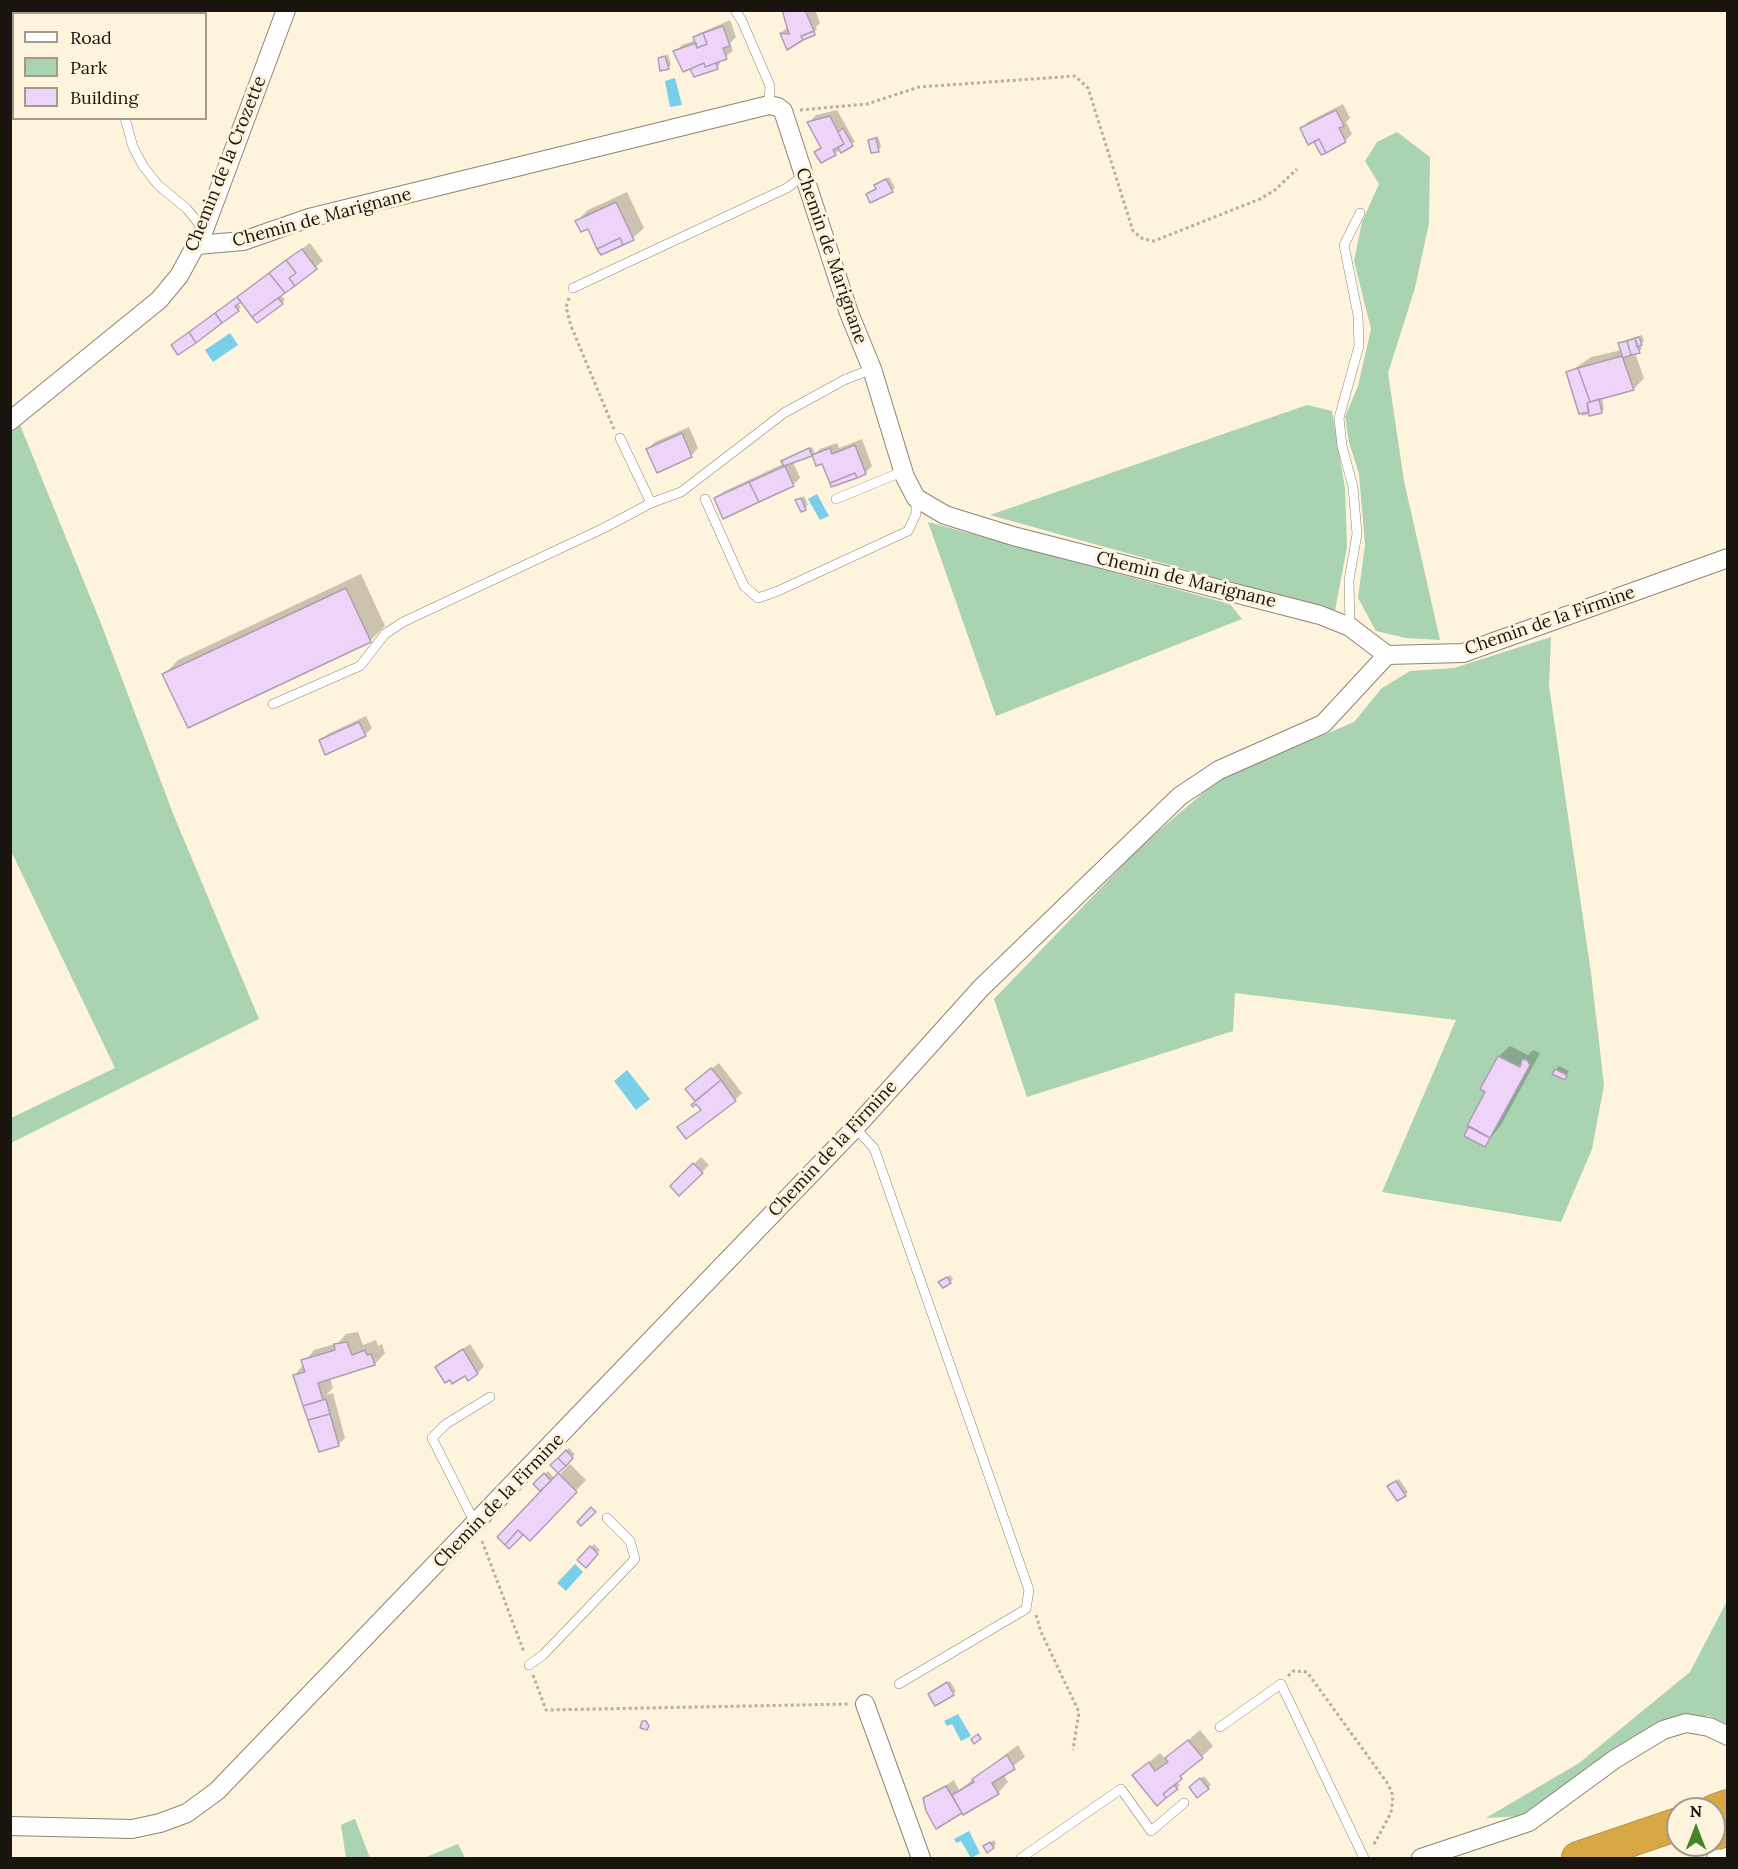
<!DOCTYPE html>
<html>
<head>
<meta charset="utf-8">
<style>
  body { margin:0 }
  #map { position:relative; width:1738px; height:1869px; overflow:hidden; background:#fef3dd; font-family:Lora,serif }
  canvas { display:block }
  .frame { position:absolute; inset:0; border:12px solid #19150e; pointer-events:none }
  .legend { position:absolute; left:12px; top:12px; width:195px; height:108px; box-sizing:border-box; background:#fef3dd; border:2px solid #a29a8a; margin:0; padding:8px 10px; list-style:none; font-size:18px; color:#19150e }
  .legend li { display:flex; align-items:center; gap:12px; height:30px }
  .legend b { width:30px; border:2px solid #a29a8a }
  .north { position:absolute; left:1666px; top:1797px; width:60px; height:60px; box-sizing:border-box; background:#fef3dd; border:2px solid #a29a8a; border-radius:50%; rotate:0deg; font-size:16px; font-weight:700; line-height:24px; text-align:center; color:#19150e }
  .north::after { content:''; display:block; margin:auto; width:21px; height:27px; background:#458627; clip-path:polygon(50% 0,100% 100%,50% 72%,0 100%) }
</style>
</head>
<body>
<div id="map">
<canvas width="1738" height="1869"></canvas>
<div class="frame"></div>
<ul class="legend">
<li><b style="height:8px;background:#fff"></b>Road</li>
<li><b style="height:16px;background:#aad3b2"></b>Park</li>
<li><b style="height:16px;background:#eed4f9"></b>Building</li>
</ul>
<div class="north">N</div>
</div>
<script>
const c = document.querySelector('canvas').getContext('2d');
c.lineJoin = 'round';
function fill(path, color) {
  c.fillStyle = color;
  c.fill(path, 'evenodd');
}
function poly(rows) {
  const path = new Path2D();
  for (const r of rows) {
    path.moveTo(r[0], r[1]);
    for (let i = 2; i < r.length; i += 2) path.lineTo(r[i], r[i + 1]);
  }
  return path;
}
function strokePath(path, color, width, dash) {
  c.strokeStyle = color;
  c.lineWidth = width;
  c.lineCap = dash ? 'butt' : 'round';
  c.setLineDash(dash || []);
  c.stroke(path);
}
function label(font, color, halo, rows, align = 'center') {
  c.font = font + ' Lora,serif';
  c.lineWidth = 6;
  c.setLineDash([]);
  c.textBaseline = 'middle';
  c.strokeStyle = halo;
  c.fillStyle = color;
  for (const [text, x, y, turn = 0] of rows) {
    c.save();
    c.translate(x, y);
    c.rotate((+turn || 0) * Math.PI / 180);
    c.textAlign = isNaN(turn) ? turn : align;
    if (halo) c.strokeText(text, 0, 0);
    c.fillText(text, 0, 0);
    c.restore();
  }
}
fill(poly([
  [1397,132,1430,157,1429,223,1415,288,1388,373,1404,481,1440,640,1406,638,1376,631,1358,598,1365,545,1359,474,1349,442,1345,417,1358,386,1371,329,1354,261,1362,222,1379,184,1365,161,1377,142],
  [1307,405,1332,411,1345,488,1347,547,1335,611,990,515],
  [20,425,100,621,174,816,259,1019,11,1143,11,1118,115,1068,11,851,10,433],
  [928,522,1230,604,1242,619,996,716],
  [1551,637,1549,686,1591,973,1604,1085,1592,1149,1561,1222,1382,1192,1456,1020,1235,993,1233,1031,1027,1097,994,999,1140,847,1218,780,1354,722,1382,688,1410,671,1454,668],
  [1727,1601,1727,1726,1710,1716,1686,1717,1522,1816,1486,1818,1579,1763,1690,1672],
  [354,1819,355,1819,370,1858,346,1858,341,1825],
  [458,1844,465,1858,424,1858]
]), '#aad3b2');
fill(poly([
  [675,78,682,105,670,107,665,81],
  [230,333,238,345,213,362,205,350],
  [817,494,829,516,820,520,808,499],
  [627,1070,650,1099,636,1110,614,1081],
  [575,1564,583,1572,566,1591,557,1583],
  [958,1714,971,1736,961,1741,952,1724,947,1726,944,1721],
  [969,1831,980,1853,971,1858,961,1841,956,1843,954,1839]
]), '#77cfea');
fill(poly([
  [783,10,815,10,820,23,816,27,817,30,804,36,781,33,788,27],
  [730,20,736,37,730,43,733,51,719,61,720,64,717,67,695,75,691,67,675,52,682,45,696,40,698,34],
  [668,54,671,65,668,68,660,59],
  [12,66,14,90,10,91,10,67],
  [1343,104,1350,118,1346,122,1352,134,1345,141,1316,142,1321,137,1301,129,1308,122],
  [837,110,855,142,821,161,816,152,822,146,809,122,816,115],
  [878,136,881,147,878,150,870,140],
  [889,177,895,188,892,191,868,194,877,188,876,185,879,182],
  [627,192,644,228,633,238,577,221,588,210],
  [310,243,323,261,280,294,285,300,282,303,241,300,237,303,241,307,238,310,198,326],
  [1642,335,1644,341,1640,345,1642,349,1635,353,1644,378,1634,389,1602,397,1604,409,1601,412,1581,416,1584,412,1568,373,1591,357,1622,350,1620,344,1623,341],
  [689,427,698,448,692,455,657,471,648,449,655,442],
  [862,439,872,466,865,473,823,462,817,464,812,453,793,462,800,478,793,485,716,499,723,492,785,463,786,458,812,447,815,454,820,449,837,443,839,448],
  [804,496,808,505,805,508,797,501],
  [361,574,385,626,370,641,164,675,178,660],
  [366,716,372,728,365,735,321,740,328,734],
  [1510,1046,1528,1055,1533,1050,1540,1053,1501,1125,1485,1145,1487,1091,1482,1089,1499,1056],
  [719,1063,742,1093,735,1100,679,1128,702,1109,697,1102,689,1108,697,1101,687,1089],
  [1559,1066,1569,1071,1564,1079,1554,1073],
  [701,1157,709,1165,680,1194,672,1186],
  [950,1275,953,1279,950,1282,940,1282],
  [358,1332,363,1345,376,1340,378,1346,382,1344,385,1353,375,1364,330,1378,333,1388,326,1395,333,1393,345,1438,338,1445,295,1375,314,1350,338,1343,346,1334],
  [470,1344,484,1366,478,1373,468,1379,465,1374,437,1367],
  [569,1448,575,1454,558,1471,552,1465],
  [570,1464,586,1480,530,1539,523,1533,509,1547,499,1537,552,1481,550,1479,540,1489,535,1484,548,1471,555,1479],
  [1399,1479,1408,1492,1405,1495,1392,1483],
  [594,1544,600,1550,586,1566,579,1560],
  [950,1681,956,1691,953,1694,932,1691],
  [1200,1730,1213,1746,1176,1782,1180,1785,1177,1788,1134,1775,1160,1753,1166,1760],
  [1018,1745,1025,1757,1003,1774,1008,1782,998,1793,961,1812,925,1799,954,1780,959,1790],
  [1204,1776,1211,1785,1208,1788,1194,1784],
  [994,1840,996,1844,993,1847,988,1844]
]), '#0003');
const building = poly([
  [782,10,805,10,814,31,801,36,803,40,787,50,780,33,789,34,782,10],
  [723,26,730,46,723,48,727,59,705,67,704,63,683,72,673,51,696,43,697,48,707,44,703,33,723,26],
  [814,31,815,35,803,40,801,36,814,31],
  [703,33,707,44,697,48,693,37,703,33],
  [665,56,669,69,660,71,658,58,665,56],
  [704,63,705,67,716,63,718,69,694,77,690,69,704,63],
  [1336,110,1344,126,1339,128,1346,142,1326,153,1319,139,1308,145,1300,128,1336,110],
  [830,116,844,144,833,150,836,155,821,163,814,152,821,148,807,122,830,116],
  [843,128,853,146,841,153,838,148,844,144,838,132,843,128],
  [876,138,879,152,871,153,868,140,876,138],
  [1319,139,1326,153,1321,155,1314,142,1319,139],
  [886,179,893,192,870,203,866,194,876,189,874,185,886,179],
  [616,202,634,240,623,245,620,238,597,249,588,229,581,232,575,221,616,202],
  [620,238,623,245,601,255,597,249,620,238],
  [302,249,317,269,295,286,289,278,296,273,286,260,302,249],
  [286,260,296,273,289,278,295,286,285,293,269,273,286,260],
  [269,273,285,293,252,317,237,297,269,273],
  [237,297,241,302,235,306,239,311,222,323,215,313,237,297],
  [278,298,283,304,257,323,252,317,278,298],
  [215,313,222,323,196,343,189,332,215,313],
  [189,332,196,343,178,355,171,345,189,332],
  [1639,337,1642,345,1637,347,1635,338,1639,337],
  [1635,338,1640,353,1631,355,1627,341,1635,338],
  [1627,341,1631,355,1623,358,1618,343,1627,341],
  [1622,356,1634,390,1590,402,1578,368,1622,356],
  [1578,368,1590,402,1587,403,1589,412,1579,414,1566,372,1578,368],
  [1599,399,1602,413,1589,416,1587,403,1599,399],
  [682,433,692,457,657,473,646,449,682,433],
  [855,445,866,474,857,478,855,473,830,483,822,464,816,466,812,455,830,448,832,454,855,445],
  [809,448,812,456,784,466,781,461,809,448],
  [785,466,794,486,759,502,749,482,785,466],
  [855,473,857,478,831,487,830,483,855,473],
  [749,482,759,502,723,519,714,498,749,482],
  [801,498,806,510,801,512,795,500,801,498],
  [346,588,371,642,188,728,162,674,346,588],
  [359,722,366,736,325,755,319,740,359,722],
  [1498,1056,1520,1067,1522,1059,1527,1060,1530,1065,1490,1138,1467,1126,1485,1092,1480,1089,1498,1056],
  [711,1068,721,1080,695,1101,685,1089,711,1068],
  [1555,1069,1567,1075,1565,1080,1552,1074,1555,1069],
  [721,1080,736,1101,686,1139,677,1127,701,1110,696,1104,693,1107,691,1105,721,1080],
  [1469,1126,1490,1138,1485,1147,1464,1136,1469,1126],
  [693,1163,703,1173,679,1196,670,1186,693,1163],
  [947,1277,951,1283,943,1288,938,1282,947,1277],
  [347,1342,352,1355,365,1350,367,1355,371,1354,375,1365,318,1383,323,1400,303,1406,293,1375,305,1372,301,1360,335,1350,334,1344,347,1342],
  [463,1349,478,1374,468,1381,465,1376,452,1384,450,1380,445,1383,435,1367,463,1349],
  [326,1399,330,1414,308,1420,303,1406,326,1399],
  [330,1414,339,1446,319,1452,308,1420,330,1414],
  [566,1450,573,1458,566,1466,558,1458,566,1450],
  [558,1458,566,1466,558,1473,550,1465,558,1458],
  [544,1473,551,1481,540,1491,533,1484,544,1473],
  [558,1473,577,1492,530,1541,518,1530,505,1545,497,1537,558,1473],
  [1396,1481,1406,1496,1397,1501,1387,1486,1396,1481],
  [591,1507,596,1512,581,1526,577,1522,591,1507],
  [518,1530,523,1535,509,1549,505,1545,518,1530],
  [590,1546,598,1554,586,1568,577,1560,590,1546],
  [947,1682,954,1695,935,1706,928,1694,947,1682],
  [642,1721,646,1721,649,1726,647,1730,640,1728,642,1721],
  [978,1734,981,1739,974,1744,971,1739,978,1734],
  [1188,1740,1203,1758,1180,1776,1182,1779,1163,1794,1166,1798,1157,1806,1132,1775,1149,1762,1155,1771,1168,1762,1165,1758,1188,1740],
  [1007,1755,1015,1769,992,1783,999,1794,963,1815,952,1795,974,1782,972,1779,1007,1755],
  [1200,1778,1209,1789,1197,1798,1189,1787,1200,1778],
  [1174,1785,1178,1789,1166,1798,1163,1794,1174,1785],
  [946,1786,962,1813,936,1829,926,1811,923,1798,946,1786],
  [990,1842,994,1848,987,1853,983,1846,990,1842]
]);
fill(building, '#eed4f9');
strokePath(building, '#ad9fb2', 1.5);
const lane = poly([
  [735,10,742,21,770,86,769,105],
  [125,118,133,147,143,166,158,185,187,209,204,230],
  [573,288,787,188,803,176],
  [620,438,651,503,681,492,784,413,844,380,872,369],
  [705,499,744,586,758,598,778,591,908,531,916,514,916,498],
  [836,499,904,471],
  [1350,627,1349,580,1357,534,1353,487,1342,446,1339,418,1359,346,1358,315,1344,245,1360,213],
  [273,704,360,666,385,634,403,622,604,528,651,503],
  [855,1128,874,1148,1029,1590,1026,1609,899,1684],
  [476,1525,432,1438,446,1424,490,1397],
  [529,1665,543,1655,635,1559,630,1541,607,1518],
  [1220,1727,1281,1684,1364,1858],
  [1021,1858,1121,1789,1151,1831,1184,1803]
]);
const street = poly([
  [197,245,243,241,309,218,769,105,778,107,783,111,849,313,872,369,905,477,916,498,945,515,1013,536,1320,615,1350,627,1387,655],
  [10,421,159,300,179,276,204,230,286,10],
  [865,1704,921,1858],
  [10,1826,132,1829,160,1823,187,1813,217,1791,855,1128,981,988,1180,796,1219,770,1323,724,1387,655,1463,653,1728,558],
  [1421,1858,1529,1822,1615,1759,1663,1730,1686,1723,1709,1727,1728,1736],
  [1716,1858,1728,1827]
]);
const highway = poly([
  [1714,1811,1728,1806],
  [1578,1858,1678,1824]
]);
strokePath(lane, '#8f8471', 10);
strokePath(street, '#8f8471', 20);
strokePath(highway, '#957532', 34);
strokePath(poly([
  [800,110,867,104,919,87,1075,76,1088,88,1133,231,1143,239,1154,241,1260,199,1275,190,1297,169],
  [569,298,566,307,571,326,614,429],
  [482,1541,524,1652],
  [1036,1615,1041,1632,1079,1712,1073,1750],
  [533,1675,546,1710,848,1704],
  [1288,1676,1293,1671,1307,1672,1388,1784,1393,1796,1391,1813,1373,1846]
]), '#b8af9d', 3, [3, 3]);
strokePath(lane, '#fff', 9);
strokePath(street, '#fff', 18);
strokePath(highway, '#d8a845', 33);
const highwayBridge = poly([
  [1714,1834,1728,1829]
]);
strokePath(highwayBridge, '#957532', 34, []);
strokePath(highwayBridge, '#d8a845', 33);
label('18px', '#19150e', '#fef3dd', [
  ["Chemin de la Crozette",226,164,-68],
  ["Chemin de Marignane",322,218,-15],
  ["Chemin de Marignane",831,256,71],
  ["Chemin de Marignane",1186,580,14],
  ["Chemin de la Firmine",1550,621,-19],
  ["Chemin de la Firmine",833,1149,-47],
  ["Chemin de la Firmine",499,1501,-46]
]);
</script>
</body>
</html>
